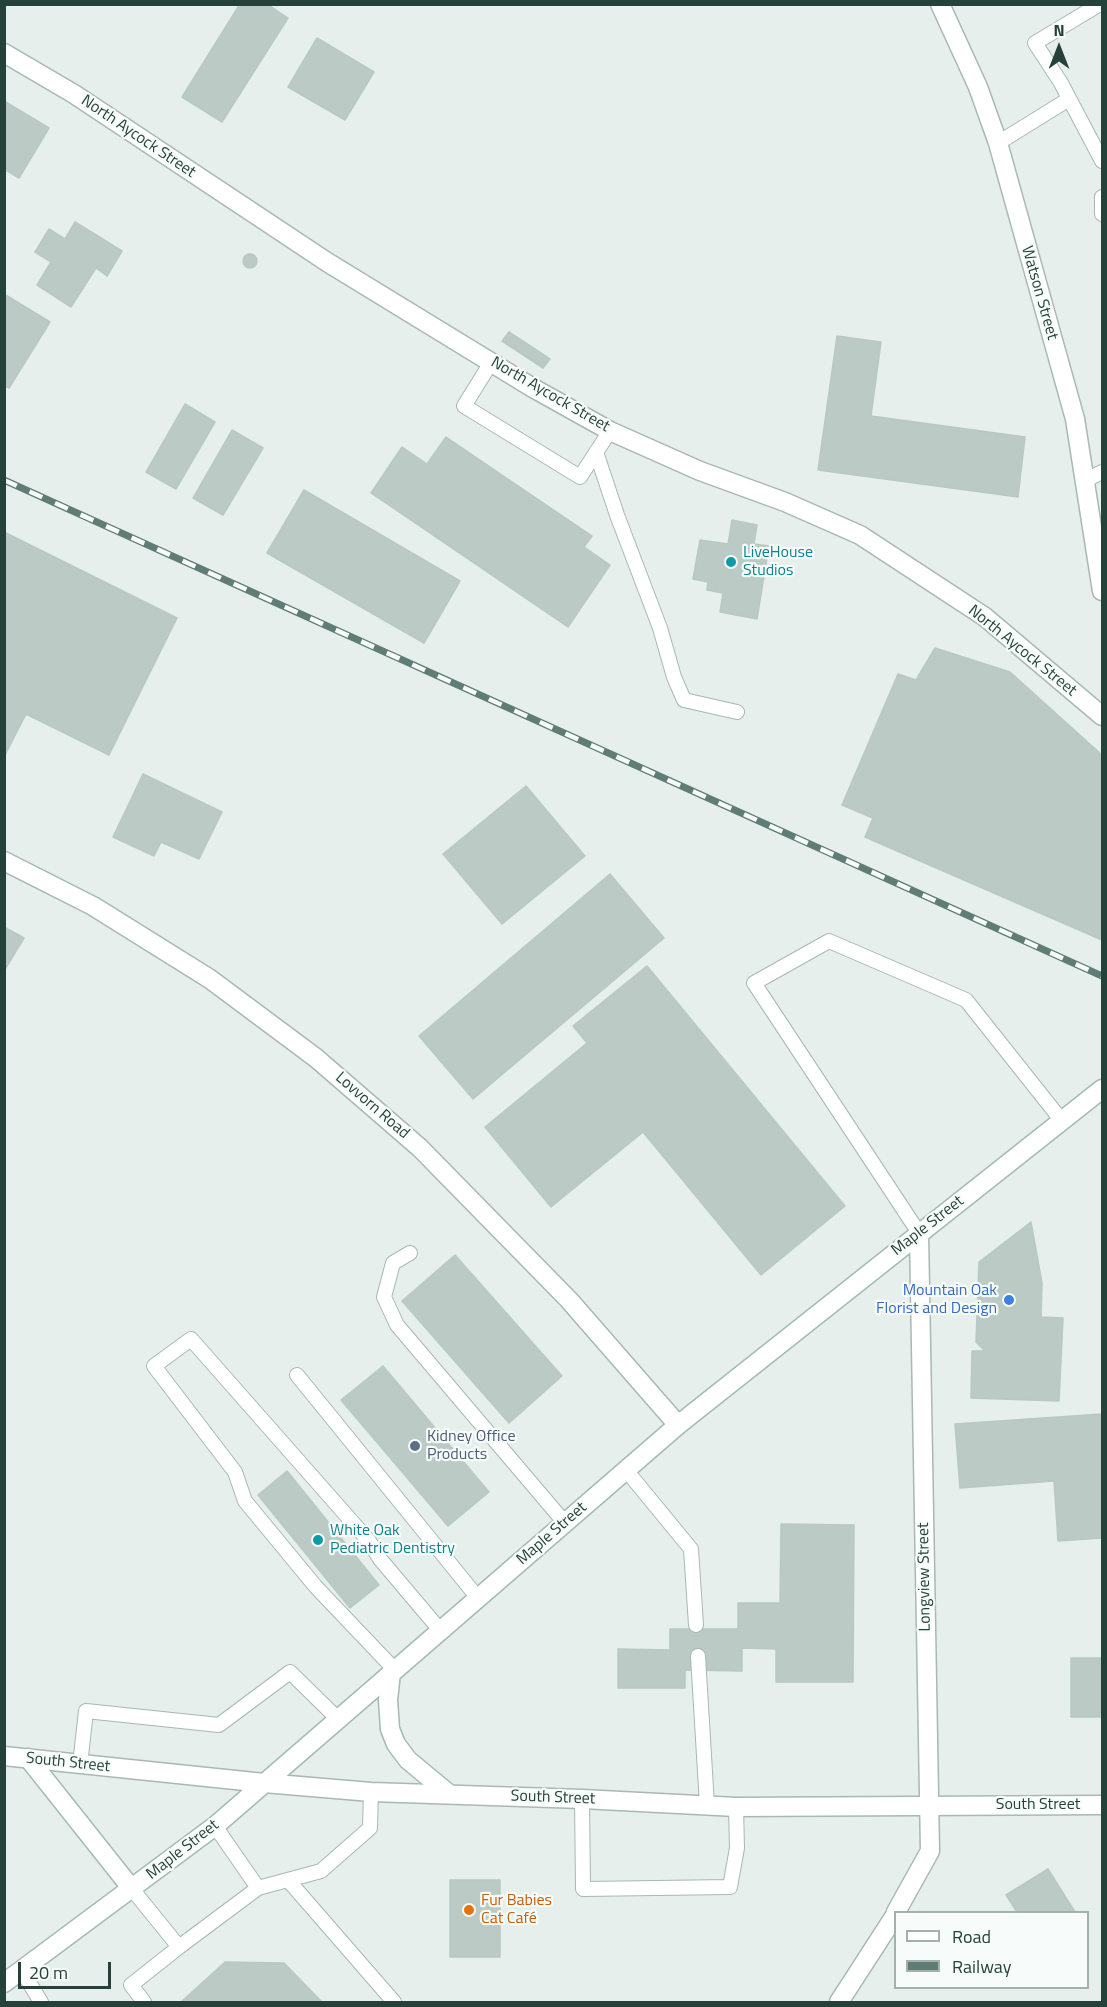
<!DOCTYPE html>
<html>
<head>
<meta charset="utf-8">
<style>
  body { margin:0 }
  #map { position:relative; width:1107px; height:2007px; overflow:hidden; background:#e6efeb; font-family:"Titillium Web",sans-serif }
  canvas { display:block }
  .frame { position:absolute; inset:0; border:6px solid #24423a; pointer-events:none }
  .legend { position:absolute; left:894px; top:1911px; width:195px; height:78px; box-sizing:border-box; background:#f7fbf9; border:2px solid #a3b1ad; margin:0; padding:8px 10px; list-style:none; font-size:18px; color:#24423a }
  .legend li { display:flex; align-items:center; gap:12px; height:30px }
  .legend b { width:30px; border:2px solid #a3b1ad }
  .north { position:absolute; left:1029px; top:18px; width:60px; height:60px; -webkit-text-stroke:4px #f7fbf9; paint-order:stroke; rotate:0deg; font-size:16px; font-weight:700; line-height:24px; text-align:center; color:#24423a }
  .north::after { content:''; display:block; margin:auto; width:21px; height:27px; background:#24423a; clip-path:polygon(50% 0,100% 100%,50% 72%,0 100%) }
  .scale { position:absolute; left:18px; top:1962px; width:93px; height:27px; box-sizing:border-box; border:3px solid #24423a; border-top:0; padding-left:8px; font-size:18px; line-height:21px; white-space:nowrap; color:#24423a; -webkit-text-stroke:4px #f7fbf9; paint-order:stroke }
</style>
</head>
<body>
<div id="map">
<canvas width="1107" height="2007"></canvas>
<div class="frame"></div>
<ul class="legend">
<li><b style="height:8px;background:#fff"></b>Road</li>
<li><b style="height:8px;background:#5f7d75"></b>Railway</li>
</ul>
<div class="north">N</div>
<div class="scale">20 m</div>
</div>
<script>
const c = document.querySelector('canvas').getContext('2d');
c.lineJoin = 'round';
function fill(path, color) {
  c.fillStyle = color;
  c.fill(path, 'evenodd');
}
function poly(rows) {
  const path = new Path2D();
  for (const r of rows) {
    if (r.length === 3) {
      path.moveTo(r[0] + r[2], r[1]);
      path.arc(r[0], r[1], r[2], 0, 2 * Math.PI);
      continue;
    }
    path.moveTo(r[0], r[1]);
    for (let i = 2; i < r.length; i += 2) path.lineTo(r[i], r[i + 1]);
  }
  return path;
}
function strokePath(path, color, width, dash) {
  c.strokeStyle = color;
  c.lineWidth = width;
  c.lineCap = dash ? 'butt' : 'round';
  c.setLineDash(dash || []);
  c.stroke(path);
}
function label(font, color, halo, rows, align = 'center') {
  c.font = font + ' "Titillium Web",sans-serif';
  c.lineWidth = 4.5;
  c.setLineDash([]);
  c.textBaseline = 'middle';
  c.strokeStyle = halo;
  c.fillStyle = color;
  for (const [text, x, y, turn = 0] of rows) {
    c.save();
    c.translate(x, y);
    c.rotate((+turn || 0) * Math.PI / 180);
    c.textAlign = isNaN(turn) ? turn : align;
    if (halo) c.strokeText(text, 0, 0);
    c.fillText(text, 0, 0);
    c.restore();
  }
}
const building = poly([
  [240,4,267,4,288,18,222,122,182,97,240,4],
  [317,38,374,72,345,120,288,87,317,38],
  [4,101,49,128,19,178,4,169,4,101],
  [75,222,122,251,107,276,96,268,71,307,37,285,51,262,35,252,49,229,65,239,75,222],
  [250,261,7],
  [4,294,50,322,9,388,4,385,4,294],
  [509,332,550,359,543,368,502,341,509,332],
  [837,336,881,342,871,416,1025,437,1018,497,818,470,837,336],
  [185,404,215,422,176,489,146,472,185,404],
  [232,430,263,448,223,515,193,498,232,430],
  [446,437,592,536,584,547,610,565,568,627,371,493,402,447,427,464,446,437],
  [304,490,460,581,424,643,267,553,304,490],
  [732,520,757,525,754,544,769,546,757,619,720,612,723,593,707,590,708,582,693,579,700,540,728,544,732,520],
  [4,532,177,618,109,755,26,714,4,757,4,532],
  [935,648,1010,672,1102,755,1102,940,865,837,873,818,842,805,898,674,916,680,935,648],
  [143,774,222,812,199,859,161,842,154,856,113,837,143,774],
  [526,786,585,856,502,924,443,854,526,786],
  [610,874,664,938,473,1099,419,1036,610,874],
  [4,927,24,938,4,971,4,927],
  [647,966,845,1206,761,1275,643,1132,551,1207,485,1127,587,1043,573,1026,647,966],
  [1031,1222,1042,1283,1041,1317,1063,1318,1059,1401,971,1398,972,1351,985,1351,976,1342,979,1262,1031,1222],
  [455,1255,562,1376,509,1423,402,1301,455,1255],
  [383,1366,489,1492,448,1526,341,1400,383,1366],
  [1102,1414,1102,1538,1058,1541,1054,1481,960,1488,955,1424,1102,1414],
  [287,1471,379,1585,350,1608,258,1495,287,1471],
  [781,1524,854,1525,853,1682,776,1682,776,1649,742,1648,742,1671,685,1670,685,1688,618,1688,618,1649,670,1650,670,1629,738,1629,738,1603,780,1603,781,1524],
  [1071,1658,1102,1658,1102,1717,1071,1717,1071,1658],
  [1048,1869,1075,1912,1017,1912,1006,1895,1048,1869],
  [450,1880,500,1880,500,1957,450,1957,450,1880],
  [225,1962,284,1963,322,2002,181,2002,225,1962]
]);
fill(building, '#bbcac4');
strokePath(building, '#b8c9c2', 1.5);
const service = poly([
  [1100,4,1035,43,1061,83,1102,161],
  [998,143,1069,99],
  [1102,197,1102,214],
  [492,361,464,406,580,477,610,431],
  [596,452,617,515,660,628,674,677,684,700,737,712],
  [1086,480,1102,472],
  [919,1233,754,983,829,941,966,1000,1062,1121],
  [410,1253,393,1263,384,1297,397,1325,565,1523],
  [297,1375,478,1598],
  [626,1470,691,1549,696,1625],
  [698,1656,707,1805],
  [395,1670,316,1587,245,1501,235,1472,154,1366,191,1339,369,1541,380,1559,440,1630],
  [80,1765,86,1711,219,1725,290,1672,338,1719],
  [582,1799,583,1889,730,1887,737,1848,736,1807],
  [215,1826,258,1888],
  [288,1880,394,2002],
  [132,1889,179,1947],
  [22,1971,41,2002],
  [144,2002,131,1985,179,1947,258,1888,321,1871,370,1828,371,1792]
]);
const minor = poly([
  [940,4,978,87,998,143,1075,419,1102,591],
  [4,53,74,94,327,262,533,388,610,431,700,471,785,502,860,535,985,617,1102,716],
  [896,1912,930,1851,919,1233],
  [839,2002,896,1914]
]);
const tertiary = poly([
  [4,861,93,906,210,979,316,1058,420,1148,569,1300,678,1425],
  [4,1756,264,1783,371,1792,582,1799,736,1807,1102,1805]
]);
const secondary = poly([
  [391,1673,388,1700,390,1729,396,1744,408,1760,449,1794],
  [28,1758,132,1889],
  [4,1983,215,1826,678,1425,1102,1089]
]);
strokePath(service, '#a8b8b2', 16);
strokePath(minor, '#a8b8b2', 21);
strokePath(tertiary, '#a8b8b2', 21);
strokePath(secondary, '#a4bbb3', 21);
strokePath(service, '#fff', 14);
strokePath(minor, '#fff', 18);
strokePath(tertiary, '#fff', 18);
strokePath(secondary, '#fff', 18);
const rail = poly([
  [4,480,1102,976]
]);
strokePath(rail, '#5f7d75', 7);
strokePath(rail, '#f7fbf9', 4.5, [14]);
for (const [x, y, r, color] of [
  [731,562,6,"#0f9aa8"],
  [1009,1300,6,"#3f7fe0"],
  [415,1446,6,"#5c6f8a"],
  [318,1540,6,"#0f9aa8"],
  [469,1910,6,"#e8710a"]
]) {
  const dot = new Path2D();
  dot.arc(x, y, r, 0, 2 * Math.PI);
  c.fillStyle = color;
  c.fill(dot);
  strokePath(dot, '#f7fbf9', 2);
}
label('16px', '#24423a', '#f7fbf9', [
  ["North Aycock Street",138,137,34],
  ["Watson Street",1039,293,74],
  ["North Aycock Street",550,395,30],
  ["North Aycock Street",1022,651,39],
  ["Lovvorn Road",372,1106,41],
  ["Maple Street",928,1226,-38],
  ["Maple Street",552,1534,-41],
  ["Longview Street",925,1577,-91],
  ["South Street",68,1763,6],
  ["South Street",553,1798,2],
  ["South Street",1038,1805],
  ["Maple Street",183,1850,-38]
]);
label('16px', '#0d838f', '#f7fbf9', [
  ["LiveHouse",743,553],
  ["Studios",743,571],
  ["White Oak",330,1531],
  ["Pediatric Dentistry",330,1549]
], 'left');
label('16px', '#366cbe', '#f7fbf9', [
  ["Mountain Oak",997,1291],
  ["Florist and Design",997,1309]
], 'right');
label('16px', '#4e5e75', '#f7fbf9', [
  ["Kidney Office",427,1437],
  ["Products",427,1455]
], 'left');
label('16px', '#c56008', '#f7fbf9', [
  ["Fur Babies",481,1901],
  ["Cat Café",481,1919]
], 'left');
</script>
</body>
</html>
